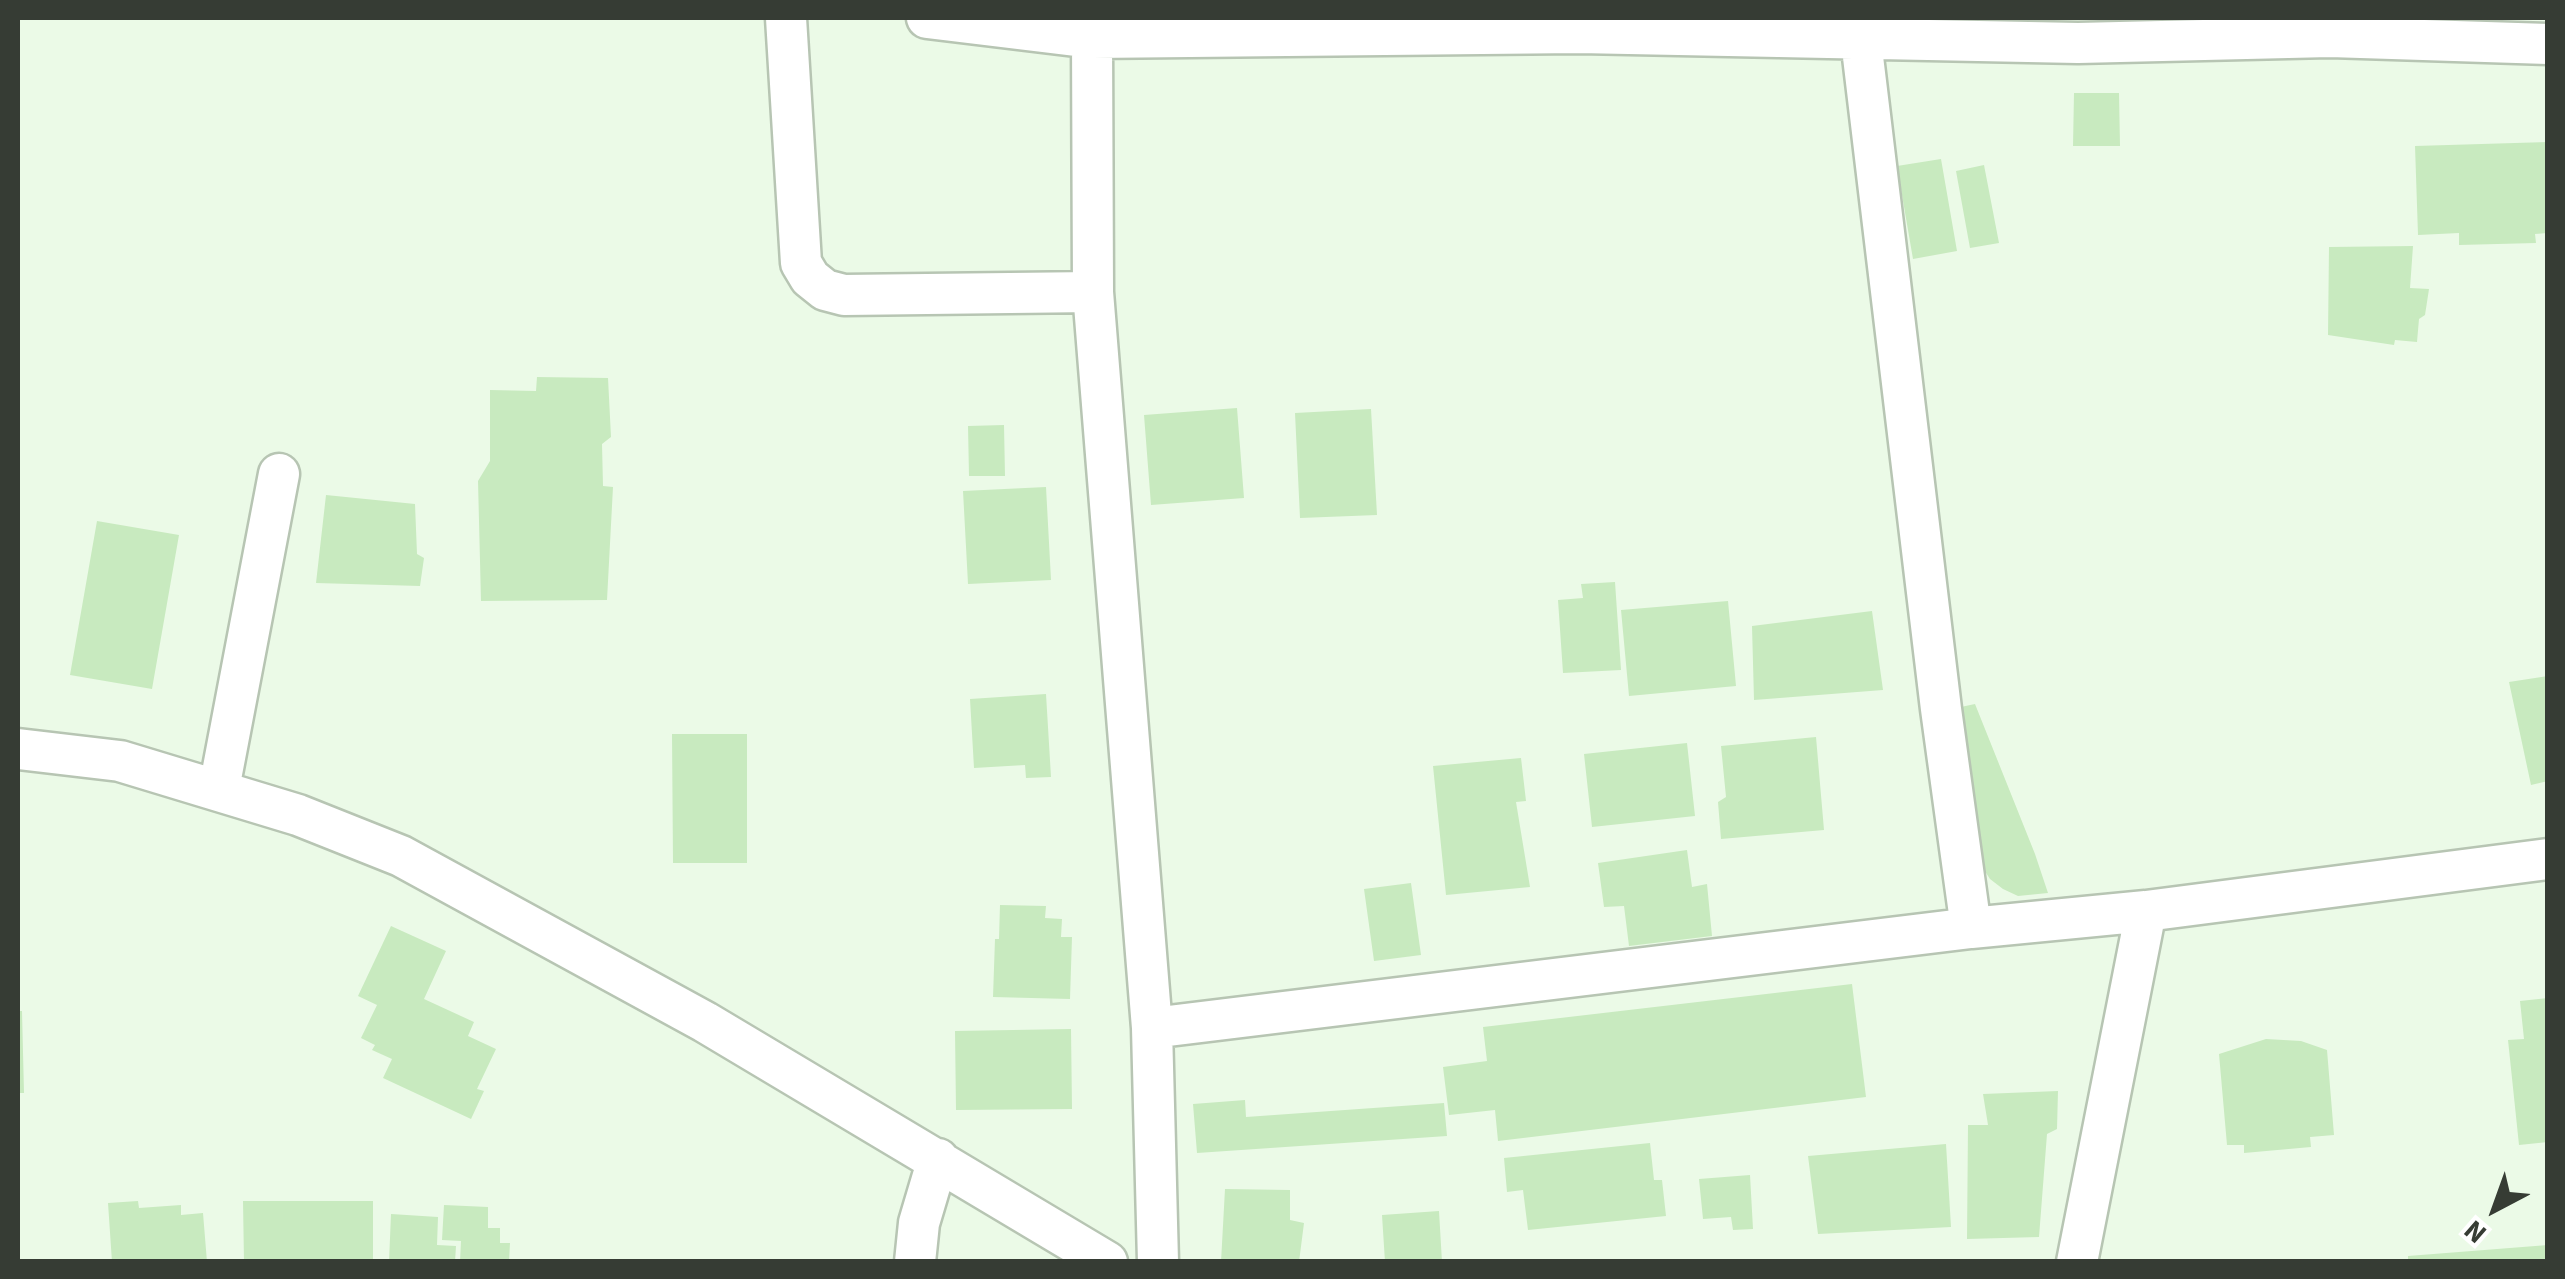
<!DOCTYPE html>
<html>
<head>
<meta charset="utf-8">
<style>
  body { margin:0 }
  #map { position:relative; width:2565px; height:1279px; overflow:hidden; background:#ebfae7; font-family:"Source Sans 3",sans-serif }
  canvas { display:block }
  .frame { position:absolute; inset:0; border:20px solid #363c34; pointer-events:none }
  .north { position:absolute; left:2445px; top:1159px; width:100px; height:100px; -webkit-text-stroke:8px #fff; paint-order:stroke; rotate:221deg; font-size:28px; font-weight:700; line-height:40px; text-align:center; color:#363c34 }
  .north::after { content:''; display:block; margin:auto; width:35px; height:45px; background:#363c34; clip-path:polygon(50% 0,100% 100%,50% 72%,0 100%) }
</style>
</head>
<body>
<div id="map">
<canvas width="2565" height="1279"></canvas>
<div class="frame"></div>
<div class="north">N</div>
</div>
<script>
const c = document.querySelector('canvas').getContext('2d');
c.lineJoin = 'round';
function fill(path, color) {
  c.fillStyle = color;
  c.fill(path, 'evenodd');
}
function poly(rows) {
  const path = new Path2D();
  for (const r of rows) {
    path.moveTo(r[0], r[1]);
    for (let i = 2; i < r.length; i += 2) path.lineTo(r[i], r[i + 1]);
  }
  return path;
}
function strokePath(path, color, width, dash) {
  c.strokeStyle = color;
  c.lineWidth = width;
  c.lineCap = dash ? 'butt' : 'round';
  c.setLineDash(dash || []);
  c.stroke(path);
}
fill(poly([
  [2074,93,2119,93,2120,146,2073,146],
  [2548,142,2548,233,2535,234,2536,243,2459,245,2459,233,2418,235,2415,146],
  [1941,159,1957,251,1913,259,1897,166],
  [1984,165,1999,243,1970,248,1956,171],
  [2413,246,2410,288,2429,289,2425,315,2419,319,2417,342,2395,340,2394,345,2328,335,2329,247],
  [537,377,608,378,611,437,602,444,603,486,613,487,607,600,481,601,478,481,490,461,490,390,536,391],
  [1237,408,1244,498,1151,505,1144,415],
  [1371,409,1377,515,1300,518,1295,413],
  [1004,425,1005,476,969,476,968,426],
  [1046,487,1051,580,968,584,963,491],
  [326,495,415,504,417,554,424,558,420,586,316,583],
  [97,521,179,535,152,689,70,675],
  [1615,582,1621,670,1563,673,1558,600,1583,598,1581,584],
  [1728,601,1736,686,1629,696,1621,610],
  [1872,611,1883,690,1754,700,1752,626],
  [2548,676,2548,781,2531,785,2509,682],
  [1046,694,1051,777,1026,778,1025,765,974,768,970,699],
  [1975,704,2035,854,2048,893,2018,896,2003,889,1990,879,1981,865,1956,708],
  [672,734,747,734,747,863,673,863],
  [1816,737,1824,830,1721,839,1718,802,1726,797,1721,746],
  [1687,743,1695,816,1592,827,1584,754],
  [1521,758,1526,801,1516,802,1530,887,1446,895,1433,766],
  [1687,850,1692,887,1707,884,1712,936,1629,946,1624,906,1604,907,1598,863],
  [1411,883,1421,955,1374,961,1364,889],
  [1000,905,1046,906,1045,918,1062,919,1061,937,1072,937,1070,999,993,997,995,939,999,939],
  [391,926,446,951,424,999,474,1022,468,1036,496,1049,477,1089,484,1091,471,1119,383,1078,392,1059,372,1050,375,1045,361,1038,377,1005,358,996],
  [1852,984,1866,1097,1498,1141,1495,1110,1449,1115,1443,1067,1487,1061,1483,1027],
  [2548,998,2548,1142,2519,1145,2508,1040,2524,1039,2520,1001],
  [18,1011,22,1011,24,1093,18,1093],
  [1071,1029,1072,1109,956,1110,955,1031],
  [2266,1039,2301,1041,2327,1050,2334,1135,2310,1137,2311,1147,2244,1153,2244,1145,2227,1145,2219,1054],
  [2058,1091,2057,1129,2047,1134,2039,1237,1967,1239,1968,1125,1988,1125,1983,1094],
  [1245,1100,1246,1117,1444,1103,1447,1136,1197,1153,1193,1104],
  [1650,1143,1654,1180,1662,1180,1666,1216,1528,1230,1523,1190,1507,1192,1504,1158],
  [1946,1144,1951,1227,1818,1234,1808,1156],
  [1750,1175,1753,1229,1733,1230,1731,1217,1703,1219,1699,1179],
  [1225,1189,1290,1190,1290,1220,1304,1223,1299,1262,1221,1262],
  [138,1201,139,1208,181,1205,181,1215,203,1213,207,1262,112,1262,108,1203],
  [243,1201,373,1201,373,1262,244,1262],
  [444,1205,488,1207,488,1228,500,1228,500,1243,510,1243,509,1262,460,1262,461,1241,442,1240],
  [1439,1211,1442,1262,1385,1262,1382,1215],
  [391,1214,438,1217,437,1245,456,1246,455,1262,389,1262],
  [2548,1245,2548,1262,2408,1262,2408,1256]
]), '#c8eabf');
const minor = poly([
  [786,18,801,263,810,278,825,290,844,295,1093,292],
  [927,18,1092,38,1579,33],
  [1569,18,1579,33,2078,43,2330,37],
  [2330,18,2330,37,2548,44],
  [1092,38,1093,292,1152,1028,1158,1262],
  [1861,40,1941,709,1971,928],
  [18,749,120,761,298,815,401,856,705,1022,1107,1262],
  [219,789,279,474],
  [1152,1028,1971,928,2146,911,2548,859],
  [915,1262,919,1223,938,1159],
  [2077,1262,2146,911]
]);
strokePath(minor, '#b7c5b3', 45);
strokePath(minor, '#fff', 40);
</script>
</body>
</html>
